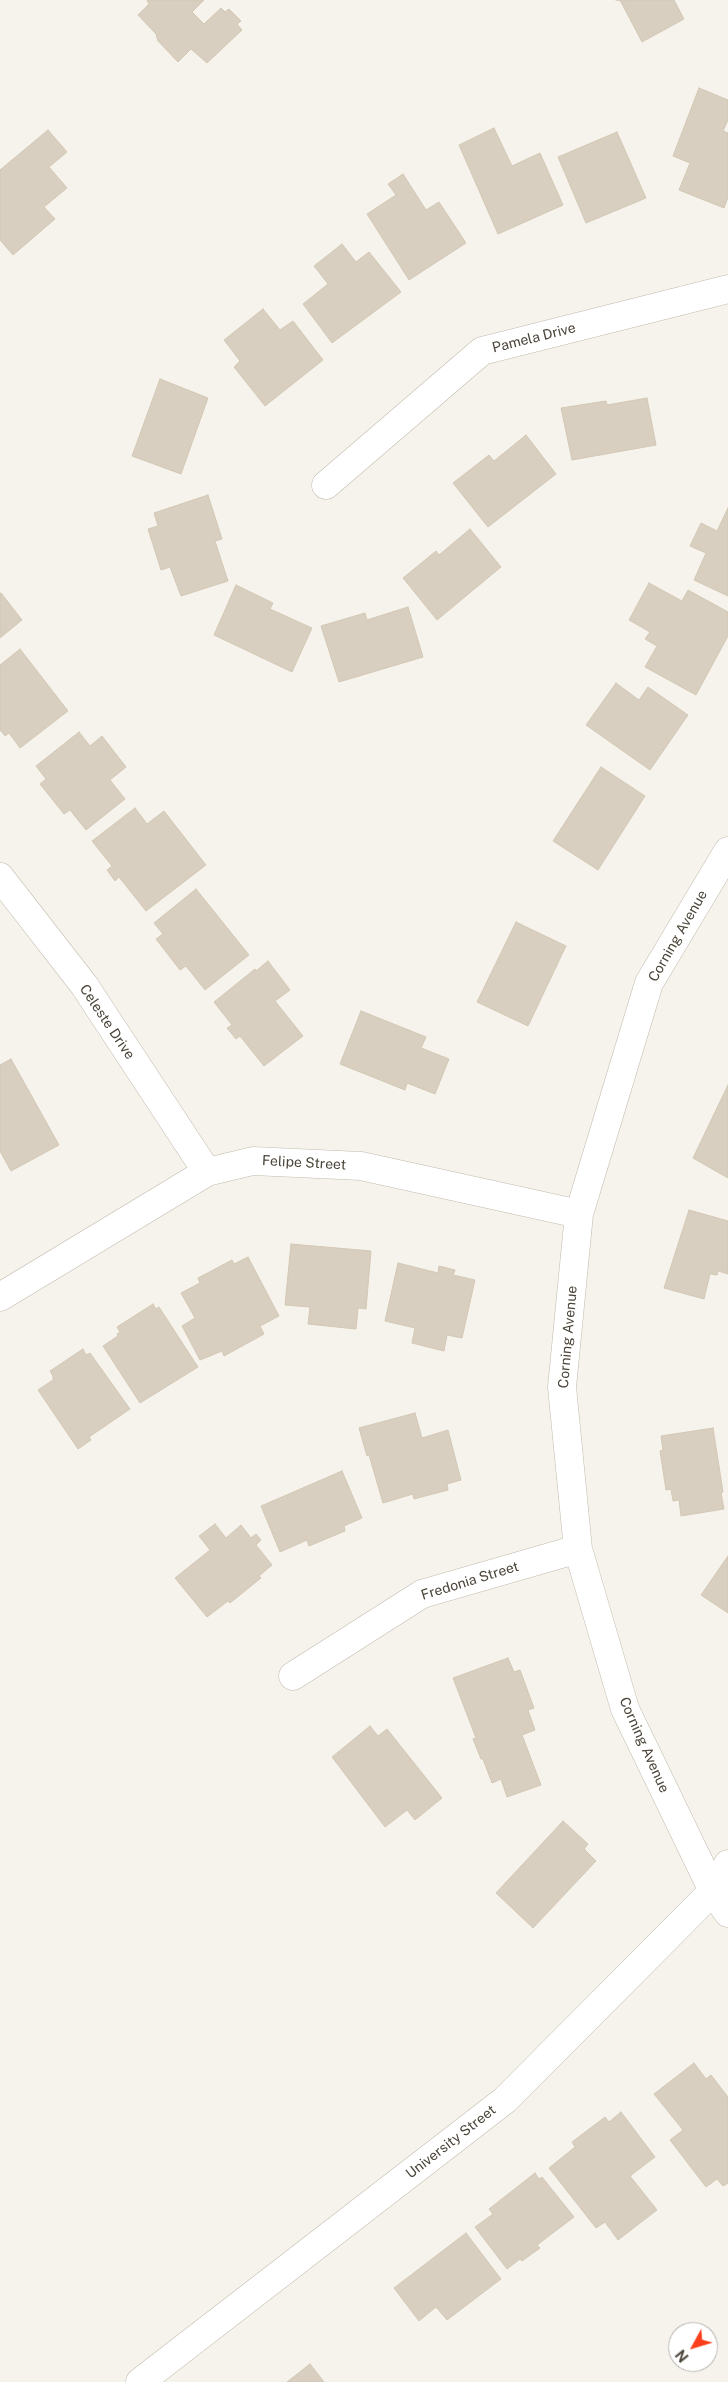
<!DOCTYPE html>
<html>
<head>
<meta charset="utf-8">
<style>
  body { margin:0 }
  #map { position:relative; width:728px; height:2382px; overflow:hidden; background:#f6f3ec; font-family:"Public Sans",sans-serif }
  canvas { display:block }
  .north { position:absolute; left:668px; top:2322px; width:50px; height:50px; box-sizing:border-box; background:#fff; border:1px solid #b7b4b0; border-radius:50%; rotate:231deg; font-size:14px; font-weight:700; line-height:20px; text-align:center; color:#4b4439 }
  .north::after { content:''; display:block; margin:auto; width:18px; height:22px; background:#fc3f1d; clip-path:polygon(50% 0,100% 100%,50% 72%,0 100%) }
</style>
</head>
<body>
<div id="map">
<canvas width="728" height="2382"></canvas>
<div class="north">N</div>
</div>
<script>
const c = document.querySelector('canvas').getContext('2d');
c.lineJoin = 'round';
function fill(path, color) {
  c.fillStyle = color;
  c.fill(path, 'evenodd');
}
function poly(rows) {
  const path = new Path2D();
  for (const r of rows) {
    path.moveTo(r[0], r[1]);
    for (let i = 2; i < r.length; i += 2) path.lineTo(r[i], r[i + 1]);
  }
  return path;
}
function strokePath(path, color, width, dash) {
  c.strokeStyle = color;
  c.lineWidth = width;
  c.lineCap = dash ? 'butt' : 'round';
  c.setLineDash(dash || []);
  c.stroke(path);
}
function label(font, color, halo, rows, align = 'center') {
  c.font = font + ' "Public Sans",sans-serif';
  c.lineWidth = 4.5;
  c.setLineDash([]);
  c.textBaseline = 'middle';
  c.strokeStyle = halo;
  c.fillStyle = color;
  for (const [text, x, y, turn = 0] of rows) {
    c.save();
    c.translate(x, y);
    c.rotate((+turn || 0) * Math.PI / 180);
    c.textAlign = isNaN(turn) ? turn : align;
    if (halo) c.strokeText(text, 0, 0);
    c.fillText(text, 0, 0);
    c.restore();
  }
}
const building = poly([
  [147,0,204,0,192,12,204,24,221,8,225,12,229,9,241,21,237,24,242,30,207,63,191,49,178,62,158,41,156,34,138,15,149,4,147,0],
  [616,0,674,0,684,19,642,42,620,0,616,0],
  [699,88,728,100,728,120,723,131,728,133,728,197,724,208,679,190,690,163,673,156,699,88],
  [494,128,512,166,540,153,563,205,498,234,459,145,494,128],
  [48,130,67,152,49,167,67,188,44,207,55,219,13,255,0,240,0,170,48,130],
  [617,132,646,198,586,223,558,157,617,132],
  [403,174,426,210,439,202,466,243,409,280,367,214,396,195,388,184,403,174],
  [342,244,356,262,369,252,401,292,332,343,303,304,328,284,314,266,342,244],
  [263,309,280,330,293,321,323,360,265,406,234,367,240,361,224,340,263,309],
  [160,379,208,398,181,474,132,456,160,379],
  [647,398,656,445,572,460,561,408,606,401,607,405,647,398],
  [526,435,556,474,488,527,453,483,489,455,494,461,526,435],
  [208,495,222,539,215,541,228,581,181,596,170,567,161,570,148,529,158,526,154,513,208,495],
  [728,508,728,596,694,580,706,553,690,546,701,523,717,531,728,508],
  [470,529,501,567,437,620,403,578,436,551,439,555,470,529],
  [649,583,682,601,688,590,728,612,728,636,696,695,645,667,657,646,645,639,650,632,629,620,649,583],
  [236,585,273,603,270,609,312,628,292,672,214,635,236,585],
  [1,593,22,620,0,638,0,594,1,593],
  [408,607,423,657,339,682,321,626,365,613,367,620,408,607],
  [20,649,68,711,20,748,9,733,5,736,0,730,0,665,20,649],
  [616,683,639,700,648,687,688,715,650,770,586,725,616,683],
  [79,732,90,746,102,736,126,767,110,780,125,799,86,830,70,810,64,814,40,784,46,779,36,766,79,732],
  [601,767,645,796,598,870,553,841,601,767],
  [135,808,147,824,164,811,206,865,146,911,119,877,115,881,107,870,112,866,92,841,135,808],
  [196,889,249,955,205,990,186,966,180,970,156,939,163,934,154,923,196,889],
  [516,922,566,946,528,1026,477,1002,516,922],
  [268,961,290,990,275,1001,303,1036,264,1066,240,1036,236,1039,227,1028,232,1025,214,1002,255,969,256,971,268,961],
  [361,1011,426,1037,421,1048,449,1059,435,1094,407,1083,405,1090,340,1064,361,1011],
  [11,1059,59,1145,11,1171,0,1151,0,1065,11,1059],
  [728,1085,728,1178,693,1158,728,1085],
  [689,1210,728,1221,728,1274,718,1271,717,1275,710,1274,704,1299,664,1288,689,1210],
  [291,1244,371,1251,366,1309,358,1308,356,1329,308,1324,310,1307,285,1305,291,1244],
  [248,1257,279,1316,260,1326,264,1334,224,1356,222,1351,200,1360,182,1326,195,1318,181,1293,200,1283,198,1278,232,1260,234,1264,248,1257],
  [398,1263,438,1273,439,1266,455,1270,453,1275,475,1280,462,1338,447,1335,444,1351,412,1343,415,1328,385,1321,398,1263],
  [153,1304,156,1309,159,1307,198,1367,140,1403,103,1346,118,1336,117,1334,120,1332,117,1327,153,1304],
  [83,1349,86,1355,90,1353,130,1409,89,1437,91,1440,78,1449,38,1390,53,1380,53,1376,50,1371,83,1349],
  [415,1413,422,1438,448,1430,461,1480,447,1484,448,1490,414,1499,413,1494,383,1503,369,1455,367,1456,359,1428,415,1413],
  [713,1428,723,1492,721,1493,724,1509,681,1516,679,1500,673,1501,671,1489,666,1490,660,1451,663,1450,661,1436,713,1428],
  [342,1471,362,1518,344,1526,345,1531,309,1546,307,1540,280,1552,261,1506,342,1471],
  [215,1524,226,1538,241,1525,251,1538,256,1534,261,1540,256,1545,272,1565,259,1576,261,1578,230,1603,228,1601,207,1617,175,1578,210,1550,199,1536,215,1524],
  [728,1556,728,1613,701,1595,728,1556],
  [508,1658,514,1672,520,1670,534,1708,528,1710,535,1730,522,1735,541,1785,507,1797,501,1779,492,1783,483,1759,481,1759,473,1739,476,1738,453,1678,508,1658],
  [370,1726,378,1736,387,1729,442,1798,415,1820,407,1810,385,1827,332,1757,370,1726],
  [563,1821,588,1844,584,1849,596,1861,533,1928,496,1893,563,1821],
  [694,2063,706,2079,711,2075,728,2097,728,2183,723,2186,717,2179,706,2187,670,2140,683,2130,654,2094,694,2063],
  [621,2112,655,2157,630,2176,657,2210,618,2240,605,2222,596,2228,549,2168,575,2147,572,2142,605,2117,609,2122,621,2112],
  [535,2173,539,2179,542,2177,574,2217,537,2245,540,2248,522,2261,520,2259,507,2269,475,2227,493,2214,489,2209,535,2173],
  [466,2233,501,2279,447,2320,436,2307,419,2321,394,2288,466,2233],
  [310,2364,324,2382,287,2382,310,2364]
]);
fill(building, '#d8cfc1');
strokePath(building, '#d3c7b4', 1);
const street = poly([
  [326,485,482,351,728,289],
  [728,851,649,983,579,1214,562,1387,578,1549,625,1709,713,1891,728,1913],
  [0,877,84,985,207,1172],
  [0,1297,207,1172,253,1161,361,1166,579,1214],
  [293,1676,422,1594,578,1549],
  [140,2382,505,2100,713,1891,728,1864]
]);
strokePath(street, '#c2bbae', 29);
strokePath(street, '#fff', 28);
label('14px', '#4b4439', '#fff', [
  ["Pamela Drive",534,338,-14],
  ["Corning Avenue",678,936,-60],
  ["Celeste Drive",107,1022,56],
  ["Felipe Street",304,1163,3],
  ["Corning Avenue",568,1337,-85],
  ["Fredonia Street",470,1581,-17],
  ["Corning Avenue",644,1745,66],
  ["University Street",451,2142,-38]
]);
</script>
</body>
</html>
